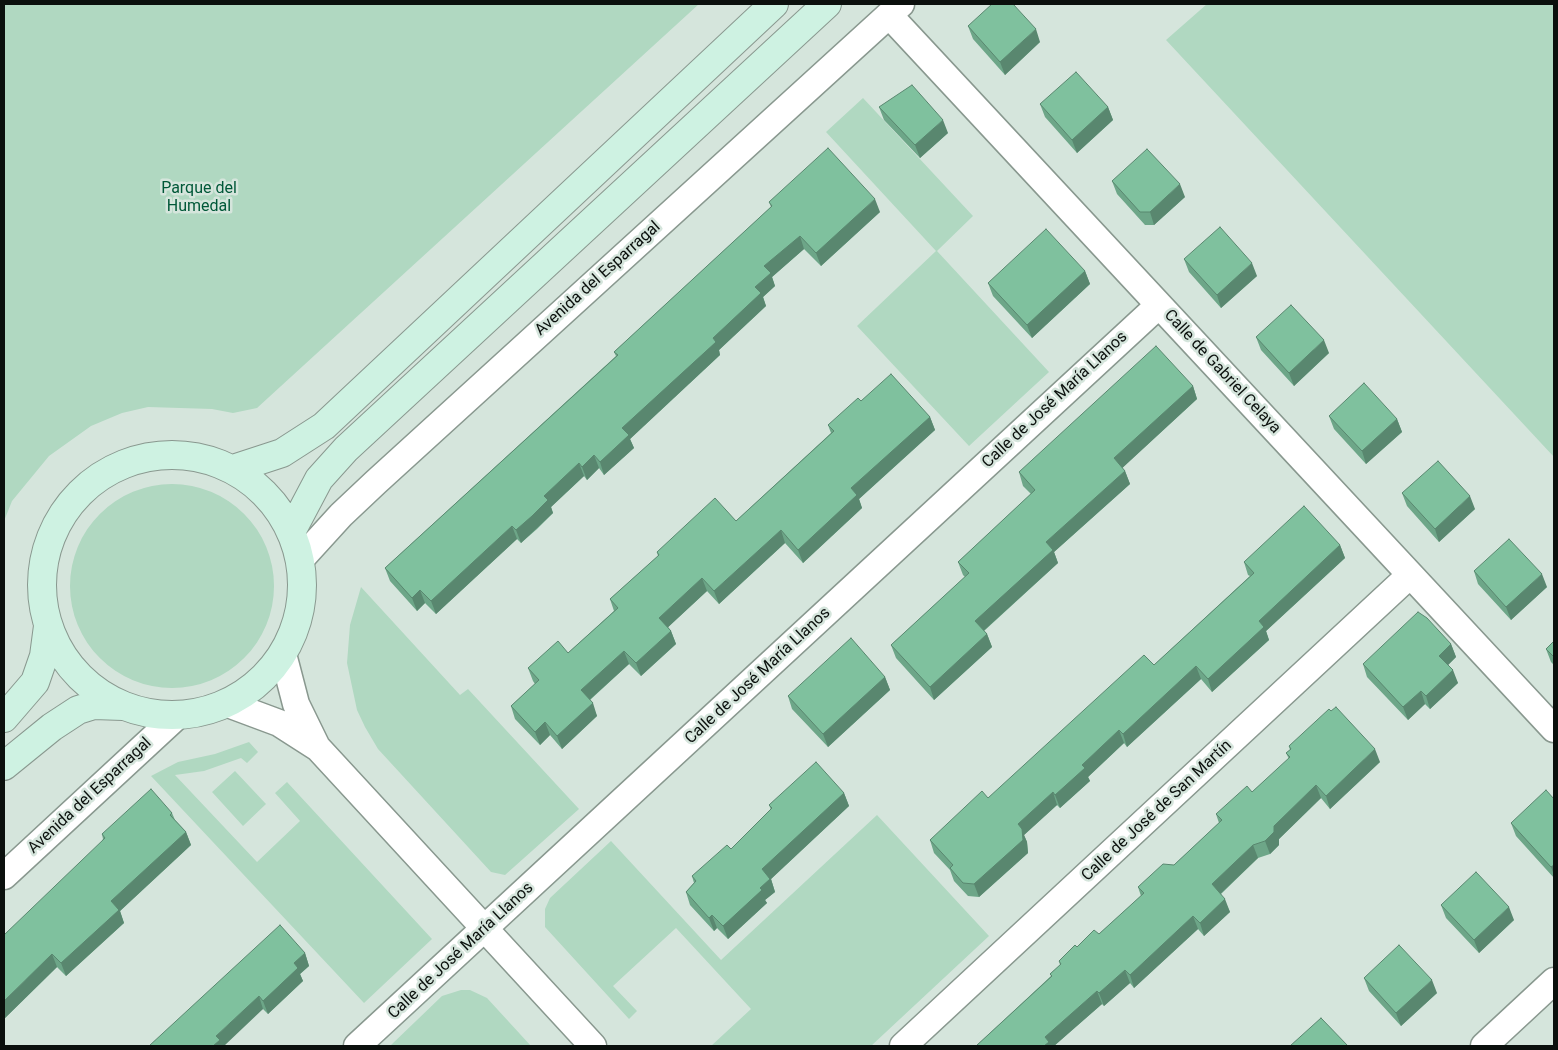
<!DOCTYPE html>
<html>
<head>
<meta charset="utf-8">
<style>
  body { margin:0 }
  #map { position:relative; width:1558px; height:1050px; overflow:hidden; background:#d5e5dc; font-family:Roboto,sans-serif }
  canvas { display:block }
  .frame { position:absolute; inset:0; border:5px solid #0b100d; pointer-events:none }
</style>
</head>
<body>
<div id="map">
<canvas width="1558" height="1050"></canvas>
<div class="frame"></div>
</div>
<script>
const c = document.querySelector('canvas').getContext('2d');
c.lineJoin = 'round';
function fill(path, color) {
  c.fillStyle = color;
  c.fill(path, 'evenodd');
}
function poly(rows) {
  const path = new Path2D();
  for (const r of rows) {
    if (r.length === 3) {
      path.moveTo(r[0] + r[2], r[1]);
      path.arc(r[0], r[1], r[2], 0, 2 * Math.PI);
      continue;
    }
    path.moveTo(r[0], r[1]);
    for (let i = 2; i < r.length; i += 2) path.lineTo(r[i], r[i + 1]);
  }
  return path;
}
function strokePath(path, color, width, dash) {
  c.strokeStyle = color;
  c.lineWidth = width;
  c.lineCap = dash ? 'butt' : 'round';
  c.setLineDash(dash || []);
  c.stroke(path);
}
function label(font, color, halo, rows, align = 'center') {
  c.font = font + ' Roboto,sans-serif';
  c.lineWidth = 5;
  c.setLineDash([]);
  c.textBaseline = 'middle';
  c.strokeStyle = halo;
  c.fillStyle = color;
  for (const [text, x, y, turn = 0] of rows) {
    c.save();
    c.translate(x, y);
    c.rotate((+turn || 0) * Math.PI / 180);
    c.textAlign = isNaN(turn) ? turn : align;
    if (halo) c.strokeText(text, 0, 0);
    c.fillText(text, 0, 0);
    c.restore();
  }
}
fill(poly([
  [4,4,699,4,257,408,233,413,212,409,148,407,122,413,91,426,49,456,12,501,4,521],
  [1207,4,1554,4,1554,457,1166,40],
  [863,98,973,216,937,251,1049,372,969,446,857,326,936,251,826,132],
  [172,586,102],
  [361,587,460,695,468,689,579,809,505,875,491,872,378,749,365,727,357,710,347,663,350,625],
  [249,742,258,752,247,763,241,758,204,771,175,775,257,862,300,821,275,793,287,782,432,939,364,1003,151,776,178,762,215,754],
  [235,771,266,804,243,826,212,792],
  [877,815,989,936,871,1046,711,1046,751,1009,676,928,613,986,637,1011,629,1019,545,927,545,909,550,898,611,841,721,960],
  [461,990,470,990,487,998,531,1046,391,1045,442,996]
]), '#b0d8c1');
const minor = poly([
  [889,15,1554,729],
  [300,560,341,515,376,482,901,4],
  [283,654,296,704,317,747],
  [228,704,279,723,318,748,593,1046],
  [4,876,177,716],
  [357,1046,1159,305],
  [903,1046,1410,575],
  [1484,1046,1554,981]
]);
const secondary = poly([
  [172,585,130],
  [233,469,282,453,324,426,774,4],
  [291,532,319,479,346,449,827,4],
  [4,718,35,682,44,656,48,626],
  [4,766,52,727,78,710,94,705,123,706]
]);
strokePath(minor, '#89988f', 29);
strokePath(secondary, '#89988f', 30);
strokePath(minor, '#fff', 26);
strokePath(secondary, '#cef2e2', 28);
fill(poly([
  [968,26,1040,42,1005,75,973,39],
  [1040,104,1108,107,1113,120,1077,153,1045,117],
  [879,107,948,133,920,158,884,120],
  [1112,181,1185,197,1154,225,1145,225,1117,194],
  [769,202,880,212,821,266,804,249,772,277,775,286,763,297,766,306,719,350,720,355,630,439,634,448,604,475,599,468,587,480,584,476,551,507,553,513,537,529,521,543,517,539,436,614,425,603,417,611,390,581,385,568,616,356,614,352,771,207],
  [1184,259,1257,276,1221,308,1189,272],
  [1085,271,1090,284,1032,338,993,296,988,283],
  [1256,337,1329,353,1294,386,1261,350],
  [1193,386,1197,399,1122,468,1125,471,1130,484,1054,552,1058,563,984,631,987,634,992,647,934,700,896,658,891,645,965,577,963,575,958,562,1031,494,1023,486,1019,472],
  [861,401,930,417,935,430,859,499,862,508,803,563,785,543,719,604,707,591,668,627,671,631,676,644,641,676,629,664,590,700,597,716,562,749,550,735,540,745,515,719,511,706,535,684,533,681,528,668,568,653,614,611,610,599,658,556,657,552,736,521,831,433,828,425],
  [1329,416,1397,419,1402,432,1366,464,1334,429],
  [1402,493,1475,509,1439,542,1407,506],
  [1340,545,1345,558,1266,631,1269,640,1212,692,1201,679,1127,747,1124,743,1088,777,1090,781,1060,808,1057,805,1024,835,1027,842,1028,853,979,897,968,896,954,881,950,870,934,853,930,840,988,798,1154,665,1250,576,1248,575,1244,562],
  [1474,571,1547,587,1511,620,1478,584],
  [1554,641,1554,665,1551,662,1546,649],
  [1451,644,1456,657,1448,665,1458,683,1430,709,1425,704,1408,720,1367,677,1363,664],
  [885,677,890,690,828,747,792,709,788,696],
  [1289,746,1380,762,1330,809,1321,798,1279,839,1279,845,1270,854,1258,858,1221,894,1230,912,1204,936,1198,929,1134,988,1130,983,1104,1006,1102,1004,1054,1046,976,1046,1051,976,1050,974,1060,965,1059,961,1077,947,1099,934,1141,896,1138,887,1174,865,1219,823,1216,814,1252,792,1289,759,1286,753,1290,750],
  [844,793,849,806,771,879,775,892,765,900,767,903,728,939,717,928,714,931,690,905,686,892,694,883,692,876,731,849,771,810,769,805],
  [1554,799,1554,878,1516,836,1511,823],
  [172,813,175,820,186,832,191,845,120,911,124,923,66,976,57,967,4,1019,103,839,102,834],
  [1441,905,1514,920,1479,953,1446,918],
  [305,953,309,966,300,974,303,981,268,1014,263,1009,149,1046],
  [1364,978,1437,993,1401,1026,1369,991]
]), '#6da688');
fill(poly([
  [1036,29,1040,42,1005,75,1000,62],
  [1108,107,1113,120,1077,153,1072,140],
  [943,120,948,133,920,158,915,145],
  [1180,184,1185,197,1154,225,1150,212],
  [875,199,880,212,821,266,816,253],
  [800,236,804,249,772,277,775,286,763,297,766,306,719,350,720,355,630,439,634,448,604,475,600,462,622,428,713,338,755,287,764,266],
  [1252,263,1257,276,1221,308,1217,295],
  [1085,271,1090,284,1032,338,1027,325],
  [1324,340,1329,353,1294,386,1289,373],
  [1193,386,1197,399,1118,472,1114,458],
  [930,417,935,430,859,499,862,508,803,563,798,550,851,488],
  [1397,419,1402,432,1366,464,1362,451],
  [594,455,599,468,587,480,582,467],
  [579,463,584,476,551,507,553,513,521,543,516,530,544,496],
  [1125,471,1130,484,1054,552,1058,563,980,634,975,621,1046,542],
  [1470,496,1475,509,1439,542,1435,529],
  [512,526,517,539,436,614,431,601],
  [781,530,785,543,719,604,714,591],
  [1340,545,1345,558,1266,631,1269,640,1212,692,1208,679,1259,621],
  [1542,574,1547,587,1511,620,1506,607],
  [702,578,707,591,664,631,659,618],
  [420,590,425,603,417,611,412,598],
  [671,631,676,644,641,676,636,663],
  [987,634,992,647,934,700,930,687],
  [1451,644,1456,657,1444,669,1439,656],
  [624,651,629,664,586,703,581,690],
  [1196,666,1201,679,1127,747,1123,734],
  [1453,670,1458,683,1430,709,1426,696],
  [885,677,890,690,828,747,823,734],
  [1421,691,1425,704,1408,720,1403,707],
  [593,703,597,716,562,749,557,736],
  [545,722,550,735,540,745,535,732],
  [1119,730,1124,743,1088,777,1090,781,1060,808,1055,795,1082,765],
  [1375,749,1380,762,1330,809,1326,796],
  [1316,785,1321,798,1279,839,1279,845,1270,854,1265,841,1274,826],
  [1053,792,1057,805,1024,835,1027,842,1028,853,979,897,974,884,1018,824],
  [844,793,849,806,771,879,775,892,765,900,767,903,728,939,723,926,760,888,762,869],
  [186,832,191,845,120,911,124,923,66,976,61,963,111,901],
  [1253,845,1258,858,1217,897,1212,884],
  [1554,865,1554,875,1551,867],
  [1225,899,1230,912,1204,936,1200,923],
  [1509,907,1514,920,1479,953,1474,940],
  [712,915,717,928,714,931,709,918],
  [1193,916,1198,929,1134,988,1130,975],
  [305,953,309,966,300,974,303,981,268,1014,263,1001,294,963],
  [52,954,57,967,4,1019,4,1001],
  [1125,970,1130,983,1104,1006,1099,993],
  [1432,980,1437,993,1401,1026,1396,1013],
  [1097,991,1102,1004,1054,1046,1044,1046,1045,1037],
  [259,996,263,1009,224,1046,213,1046,216,1036]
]), '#59876f');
const building = poly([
  [992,4,1013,4,1036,29,1000,62,968,26,992,4],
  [1076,72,1108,107,1072,140,1040,104,1076,72],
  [912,85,943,120,915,145,879,107,912,85],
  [828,148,875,199,816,253,800,236,764,266,771,273,755,287,761,293,713,338,716,342,622,428,629,435,600,462,594,455,582,467,579,463,544,496,548,500,532,516,516,530,512,526,431,601,420,590,412,598,385,568,618,355,614,352,772,206,769,202,828,148],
  [1147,149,1180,184,1150,212,1140,212,1112,181,1147,149],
  [1220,227,1252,263,1217,295,1184,259,1220,227],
  [1046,229,1085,271,1027,325,988,283,1046,229],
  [1291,305,1324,340,1289,373,1256,337,1291,305],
  [1156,346,1193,386,1114,458,1125,471,1046,542,1053,550,975,621,987,634,930,687,891,645,969,573,958,562,1035,490,1019,472,1156,346],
  [891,374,930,417,851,488,857,495,798,550,781,530,714,591,702,578,659,618,671,631,636,663,624,651,581,690,593,703,557,736,545,722,535,732,511,706,539,680,528,668,558,641,568,653,618,608,610,599,659,555,657,552,715,498,736,521,834,431,828,425,858,398,861,401,891,374],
  [1364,383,1397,419,1362,451,1329,416,1364,383],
  [1438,461,1470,496,1435,529,1402,493,1438,461],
  [1304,506,1340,545,1259,621,1264,627,1208,679,1196,666,1123,734,1119,730,1082,765,1085,768,1055,795,1053,792,1018,824,1022,829,1023,840,974,884,963,883,950,868,953,865,930,840,982,791,988,798,1144,655,1154,665,1254,573,1244,562,1304,506],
  [1509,539,1542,574,1506,607,1474,571,1509,539],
  [1418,612,1427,618,1451,644,1439,656,1453,670,1426,696,1421,691,1403,707,1363,664,1418,612],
  [851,638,885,677,823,734,788,696,851,638],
  [1554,641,1554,657,1546,649,1554,641],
  [1336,707,1375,749,1326,796,1316,785,1274,826,1274,832,1265,841,1253,845,1212,884,1225,899,1200,923,1193,916,1130,975,1125,970,1099,993,1097,991,1045,1037,1049,1042,1044,1046,976,1046,1052,976,1050,974,1061,964,1059,961,1075,945,1077,947,1094,930,1099,934,1144,893,1138,887,1163,864,1174,865,1222,820,1216,814,1247,786,1252,792,1290,757,1286,753,1291,749,1289,746,1329,709,1331,711,1336,707],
  [816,762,844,793,762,869,770,879,760,888,762,890,723,926,712,915,709,918,686,892,696,881,692,876,727,845,731,849,772,808,769,805,816,762],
  [151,789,172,813,170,815,186,832,111,901,119,910,61,963,52,954,4,1001,4,935,105,838,102,834,151,789],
  [1546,790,1554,799,1554,865,1551,867,1511,823,1546,790],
  [1476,872,1509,907,1474,940,1441,905,1476,872],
  [280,925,305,953,294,963,298,968,263,1001,259,996,216,1036,220,1040,213,1046,149,1046,280,925],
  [1399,945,1432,980,1396,1013,1364,978,1399,945],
  [1321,1018,1348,1046,1290,1046,1321,1018]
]);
fill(building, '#7fc19e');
strokePath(building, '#59876f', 1);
label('16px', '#005838', '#d5e5dc', [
  ["Parque del",199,189],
  ["Humedal",199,207]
]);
label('16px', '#0b100d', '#d5e5dc', [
  ["Avenida del Esparragal",598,279,-42],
  ["Calle de Gabriel Celaya",1222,372,47],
  ["Calle de José María Llanos",1055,400,-43],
  ["Calle de José María Llanos",758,676,-43],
  ["Avenida del Esparragal",90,796,-43],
  ["Calle de José de San Martín",1157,811,-43],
  ["Calle de José María Llanos",461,951,-43]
]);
</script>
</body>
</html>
